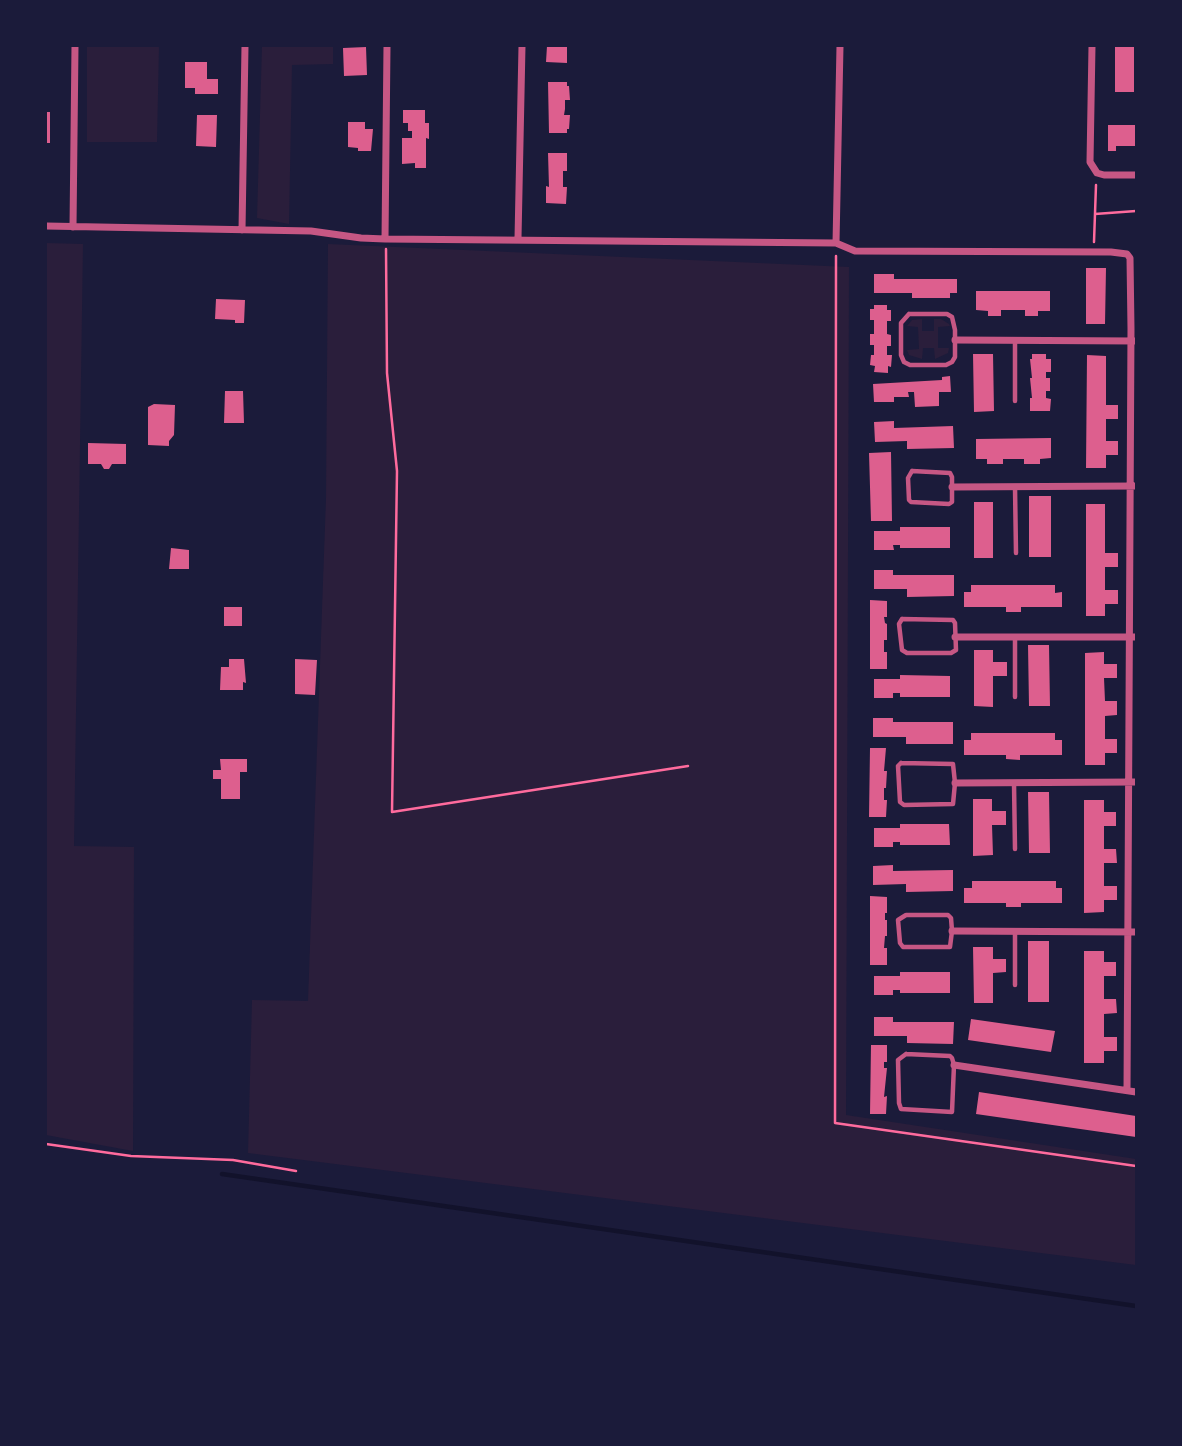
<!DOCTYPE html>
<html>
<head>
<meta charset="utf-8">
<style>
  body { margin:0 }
  #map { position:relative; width:1182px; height:1446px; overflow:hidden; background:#1b1b3a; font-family:"Source Sans 3",sans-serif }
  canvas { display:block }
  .frame { position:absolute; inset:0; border:47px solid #1b1b3a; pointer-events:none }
</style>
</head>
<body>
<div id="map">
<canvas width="1182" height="1446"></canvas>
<div class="frame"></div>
</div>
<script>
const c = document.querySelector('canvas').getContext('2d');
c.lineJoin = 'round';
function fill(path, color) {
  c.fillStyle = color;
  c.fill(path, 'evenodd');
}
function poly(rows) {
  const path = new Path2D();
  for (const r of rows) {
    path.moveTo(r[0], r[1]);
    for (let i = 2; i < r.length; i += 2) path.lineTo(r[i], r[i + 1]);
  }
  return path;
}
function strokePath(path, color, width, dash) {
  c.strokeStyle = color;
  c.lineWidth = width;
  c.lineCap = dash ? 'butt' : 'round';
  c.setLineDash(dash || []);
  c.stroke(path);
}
fill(poly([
  [87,46,159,46,157,142,87,142],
  [262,46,333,46,333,64,292,65,289,224,257,218],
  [46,243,83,244,74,846,134,847,133,1151,46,1135],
  [328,244,849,267,846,1115,1136,1159,1136,1265,248,1153,252,1000,308,1001,326,498],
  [922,319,922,331,934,331,934,319,941,319,949,324,950,326,938,327,938,348,949,348,948,353,935,359,934,348,923,348,922,359,909,355,907,350,919,349,918,327,907,326,912,320]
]), '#2a1e3b');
strokePath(poly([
  [222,1174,1136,1306]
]), '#12122b', 4.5);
fill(poly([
  [547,46,567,46,567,63,546,62],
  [1115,46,1134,46,1134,92,1115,92],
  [366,47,367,75,344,76,343,48],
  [185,62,207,62,207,79,218,79,218,94,195,94,195,88,185,88],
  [548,82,567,82,567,86,569,86,570,100,565,100,565,109,564,115,570,115,569,129,567,129,567,133,549,133],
  [403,110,425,110,425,123,429,123,429,139,426,138,426,168,415,168,415,163,402,164,402,138,412,138,412,131,408,131,408,123,403,123],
  [46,112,50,112,50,143,46,143],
  [197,115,217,115,216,147,196,146],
  [348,122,365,122,365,129,373,129,371,151,358,151,358,148,348,147],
  [1108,125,1136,125,1136,146,1116,146,1116,151,1108,151],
  [548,153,567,153,567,171,563,171,563,187,567,187,566,204,546,203,546,186,549,187],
  [1086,268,1106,268,1105,324,1086,324],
  [874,274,894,274,894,279,957,279,957,293,950,293,950,298,912,298,912,293,874,293],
  [976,291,1050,291,1050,311,1038,311,1038,316,1025,316,1025,310,1001,310,1001,316,988,316,988,311,976,310],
  [216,299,245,300,244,323,235,323,235,320,215,319],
  [874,305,887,305,887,310,891,310,891,321,887,321,887,334,891,335,891,346,887,346,887,355,892,355,891,367,888,366,888,373,874,372,875,366,870,365,871,355,874,355,874,345,870,345,870,334,874,334,874,320,870,320,870,309,874,309],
  [973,354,993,354,994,411,974,412],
  [1032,354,1046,354,1046,359,1051,359,1051,372,1046,372,1046,378,1050,378,1050,391,1046,391,1046,398,1051,399,1050,411,1030,411,1030,398,1032,398,1030,378,1032,378,1030,359,1032,359],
  [1087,355,1106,356,1106,405,1118,405,1118,419,1106,419,1106,441,1118,441,1118,455,1106,455,1106,468,1086,468],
  [950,376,951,392,939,392,939,406,915,407,914,392,908,392,909,397,894,397,894,402,874,402,873,384,942,380,942,377],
  [225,391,243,391,244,423,224,423],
  [154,404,175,405,174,435,169,441,169,446,148,445,148,407],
  [894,421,894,428,953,426,954,448,907,449,907,441,875,442,874,422],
  [1051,438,1051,458,1040,459,1040,464,1024,464,1024,459,1003,459,1003,464,987,464,987,459,976,459,976,439],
  [88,443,126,444,126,464,112,464,109,469,104,469,101,464,88,464],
  [891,452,892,521,871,521,869,453],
  [1029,496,1051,496,1051,557,1029,557],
  [974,502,993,502,993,558,974,558],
  [1086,504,1105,504,1105,553,1118,553,1118,567,1105,567,1105,590,1118,590,1118,604,1105,604,1105,616,1086,616],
  [900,527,950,527,950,548,900,548,900,545,893,545,894,550,874,550,874,531,900,531],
  [171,548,189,550,189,569,169,569],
  [874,570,893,570,893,575,954,575,954,596,907,597,907,589,874,589],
  [971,585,1055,585,1055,593,1062,592,1062,607,1021,607,1021,612,1006,612,1006,607,964,607,964,592,971,592],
  [870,600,887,601,887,617,884,617,885,623,887,624,887,640,884,640,884,652,887,652,887,669,870,669],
  [224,607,242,607,242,626,224,626],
  [1028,645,1049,645,1050,706,1029,706],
  [974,650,993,650,993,662,1007,662,1007,676,993,676,993,707,974,706],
  [1104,652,1104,664,1117,664,1117,678,1104,678,1105,701,1117,701,1117,715,1105,716,1105,739,1117,739,1117,753,1105,753,1105,765,1085,765,1085,653],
  [229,659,244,659,246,683,243,682,243,690,220,690,221,667,229,667],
  [295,659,317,660,315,695,295,694],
  [900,675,950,676,950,697,900,697,900,693,893,693,893,698,874,698,874,679,900,679],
  [873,718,893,718,893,722,953,722,953,744,906,744,906,737,873,737],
  [971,733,1055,733,1055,740,1062,740,1062,755,1020,755,1020,760,1006,759,1006,755,964,755,964,740,971,740],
  [870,748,886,748,884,771,887,771,886,788,884,788,884,800,887,800,886,817,869,817],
  [220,759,247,759,247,772,240,772,240,799,221,799,221,779,213,779,213,770,221,770],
  [1028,792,1049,792,1050,853,1029,853],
  [973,799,992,799,992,811,1006,811,1006,825,992,825,993,855,973,856],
  [1084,800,1104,800,1104,812,1116,812,1116,826,1104,826,1104,849,1116,849,1117,863,1104,863,1104,886,1117,886,1117,900,1104,900,1104,912,1084,913],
  [900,824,949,824,950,845,900,845,900,842,893,842,893,847,874,847,874,828,900,828],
  [893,865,893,871,953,870,953,891,906,892,906,884,873,885,873,866],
  [972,881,1056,881,1056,888,1062,888,1062,903,1021,903,1021,907,1006,907,1006,903,964,903,964,888,972,888],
  [870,896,887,897,887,913,885,913,885,920,887,920,887,936,885,936,884,948,887,948,887,965,870,965],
  [1028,941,1049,941,1049,1002,1028,1002],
  [973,947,993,947,993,959,1006,959,1006,972,993,973,993,1003,974,1003],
  [1084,951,1104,951,1104,962,1116,962,1116,976,1104,976,1104,999,1116,999,1117,1013,1104,1014,1104,1037,1117,1037,1117,1051,1104,1051,1104,1063,1084,1063],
  [900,972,950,972,950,993,900,993,900,990,893,990,893,995,874,995,874,976,900,976],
  [874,1017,893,1017,893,1022,954,1022,953,1044,907,1043,907,1036,874,1036],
  [971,1019,1055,1031,1051,1052,968,1040],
  [871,1045,887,1045,887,1062,884,1062,884,1068,887,1068,884,1097,887,1096,886,1114,870,1114],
  [979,1092,1136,1116,1136,1137,976,1114]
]), '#dd5f8e');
strokePath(poly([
  [1095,214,1136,211],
  [1094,242,1096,185],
  [386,249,387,373,397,471,392,812,688,766],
  [836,256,835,1123,1136,1166],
  [46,1144,131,1156,233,1160,296,1171]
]), '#ff6b9d', 2.5);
strokePath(poly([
  [909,314,947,314,952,317,955,330,955,357,952,362,946,365,910,365,904,362,901,355,901,323,909,314],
  [1015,401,1015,341],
  [912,471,950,473,952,477,952,502,949,504,911,502,909,500,908,478,912,471],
  [1015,487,1016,553],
  [902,619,953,620,955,623,956,650,951,653,907,653,902,650,899,624,902,619],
  [1015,637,1015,697],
  [901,763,953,764,955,783,953,804,904,805,900,802,898,766,901,763],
  [1014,783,1015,849],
  [906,915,948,915,951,918,952,931,950,947,903,947,900,943,898,920,906,915],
  [1015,931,1015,985],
  [906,1054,950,1056,952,1058,954,1065,952,1112,901,1109,899,1103,898,1060,906,1054]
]), '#c65784', 4.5);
strokePath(poly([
  [1092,46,1090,162,1097,173,1104,175,1136,175],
  [46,226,311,231,361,238,385,239,836,243,855,251,1111,252,1127,254,1130,258,1131,329,1127,1090],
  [73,227,75,46],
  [242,230,245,46],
  [518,238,522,46],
  [385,239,387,46],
  [836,243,840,46],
  [955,340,1136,341],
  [952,487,1136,486],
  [955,637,1136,637],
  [955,783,1136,782],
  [952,931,1136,932],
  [954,1065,1136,1092]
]), '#c65784', 7);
</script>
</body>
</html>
